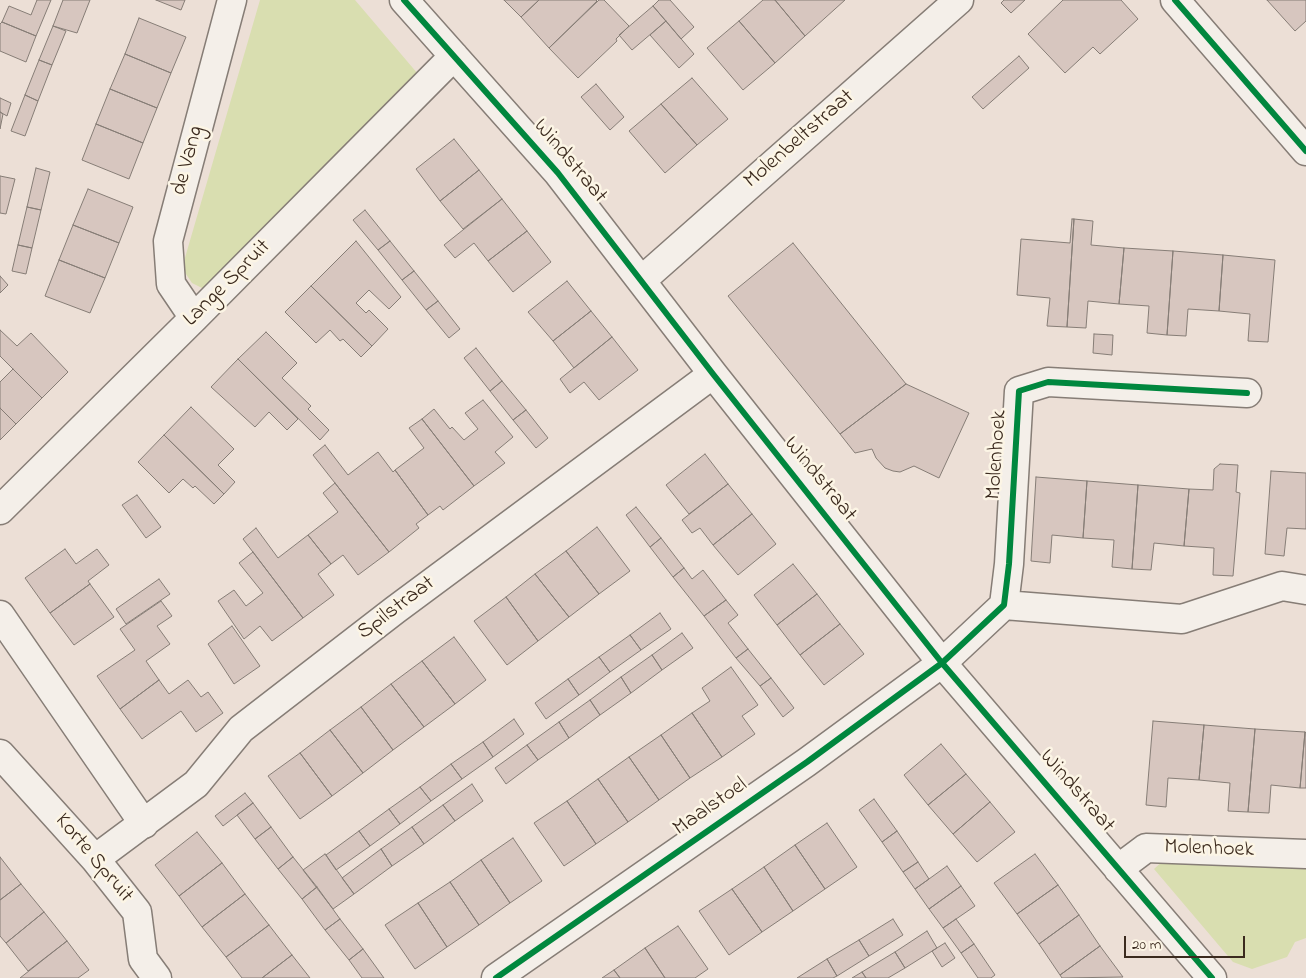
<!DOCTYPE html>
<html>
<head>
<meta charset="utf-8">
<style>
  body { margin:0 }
  #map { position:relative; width:1306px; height:978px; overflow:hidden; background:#ecdfd6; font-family:"Indie Flower",sans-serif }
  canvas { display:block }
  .scale { position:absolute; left:1124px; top:936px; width:121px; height:22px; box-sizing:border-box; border:2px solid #3b2a1e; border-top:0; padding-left:6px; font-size:15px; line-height:18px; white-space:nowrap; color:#3b2a1e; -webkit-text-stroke:4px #fcf5e5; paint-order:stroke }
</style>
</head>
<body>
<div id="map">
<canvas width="1306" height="978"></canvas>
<div class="scale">20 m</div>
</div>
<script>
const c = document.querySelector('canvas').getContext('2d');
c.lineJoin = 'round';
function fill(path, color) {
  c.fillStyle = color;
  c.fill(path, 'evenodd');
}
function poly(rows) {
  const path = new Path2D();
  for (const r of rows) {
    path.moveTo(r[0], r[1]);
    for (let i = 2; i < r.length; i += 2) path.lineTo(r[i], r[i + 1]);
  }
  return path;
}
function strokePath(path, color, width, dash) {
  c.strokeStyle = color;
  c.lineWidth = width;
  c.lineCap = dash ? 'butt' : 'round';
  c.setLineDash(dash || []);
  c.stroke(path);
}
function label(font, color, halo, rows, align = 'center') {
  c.font = font + ' "Indie Flower",sans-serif';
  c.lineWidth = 5;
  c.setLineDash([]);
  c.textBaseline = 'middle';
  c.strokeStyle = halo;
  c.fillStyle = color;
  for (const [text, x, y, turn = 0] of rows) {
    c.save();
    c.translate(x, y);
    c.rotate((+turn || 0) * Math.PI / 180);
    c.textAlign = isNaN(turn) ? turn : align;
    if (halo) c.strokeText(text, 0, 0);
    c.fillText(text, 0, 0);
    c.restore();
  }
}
fill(poly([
  [260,0,355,0,418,74,204,289,192,283,182,268],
  [1166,858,1306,869,1306,938,1295,942,1287,957,1252,969,1233,962,1154,869]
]), '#d9deb0');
const building = poly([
  [37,0,51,0,36,36,2,22,9,6,31,15,37,0],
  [63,0,90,0,77,33,53,26,63,0],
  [156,0,185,0,181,10,156,0],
  [504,0,539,0,521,17,504,0],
  [539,0,596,0,597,1,549,48,521,17,539,0],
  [599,0,604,0,629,26,616,39,617,41,578,78,549,48,599,0],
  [659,0,670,0,694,27,681,39,653,6,659,0],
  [763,0,775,0,805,36,775,63,739,21,763,0],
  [775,0,845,0,805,36,775,0],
  [1004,0,1025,0,1011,13,1001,3,1004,0],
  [1063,0,1121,0,1138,19,1100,54,1093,47,1065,73,1028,34,1063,0],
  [1267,0,1306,0,1306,21,1295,31,1267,0],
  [653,6,666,21,632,50,619,35,653,6],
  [139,18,186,37,171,73,125,54,139,18],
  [666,21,694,54,679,68,650,35,666,21],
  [739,21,775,63,743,90,707,48,739,21],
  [2,22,36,36,26,62,0,51,0,24,2,22],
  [53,26,66,31,52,65,39,60,53,26],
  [125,54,171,73,157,108,110,89,125,54],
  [1019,56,1029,68,983,109,972,97,1019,56],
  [39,60,52,65,38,101,25,95,39,60],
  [692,78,728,119,697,145,661,104,692,78],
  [596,84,624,117,610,130,581,97,596,84],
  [110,89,157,108,143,143,96,124,110,89],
  [25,95,38,101,25,136,11,131,25,95],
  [0,98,11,103,7,116,0,112,0,98],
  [661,104,697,145,665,173,629,131,661,104],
  [0,112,3,114,0,129,0,112],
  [96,124,143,143,129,179,82,160,96,124],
  [454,139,479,170,440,201,416,169,454,139],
  [36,168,50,172,41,210,27,207,36,168],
  [479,170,502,199,463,229,440,201,479,170],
  [0,176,15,179,6,214,0,213,0,176],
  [88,189,133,207,119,243,73,225,88,189],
  [502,199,527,231,488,261,474,243,455,258,444,245,502,199],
  [27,207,41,210,32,248,18,245,27,207],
  [365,210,390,241,378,250,353,220,365,210],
  [1072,219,1074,219,1067,327,1047,326,1050,298,1017,295,1021,239,1070,243,1072,219],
  [1074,219,1093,221,1091,245,1124,248,1119,304,1088,301,1086,328,1067,327,1074,219],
  [73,225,119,243,105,278,59,260,73,225],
  [527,231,551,262,513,292,488,261,527,231],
  [356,241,401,297,389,309,369,290,356,303,366,313,369,310,388,329,372,346,311,286,356,241],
  [390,241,414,271,402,280,378,250,390,241],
  [793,243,906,384,840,434,728,296,793,243],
  [18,245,32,248,26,274,12,271,18,245],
  [1124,248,1173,251,1167,335,1147,333,1149,306,1119,304,1124,248],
  [1173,251,1223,255,1219,311,1188,309,1186,336,1167,335,1173,251],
  [1223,255,1275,260,1268,342,1248,341,1250,314,1219,311,1223,255],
  [59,260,105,278,90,313,45,296,59,260],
  [414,271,438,301,426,310,402,280,414,271],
  [0,276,8,285,0,293,0,276],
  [567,281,591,311,553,341,528,312,567,281],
  [311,286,372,346,361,357,343,339,340,341,330,330,316,343,285,312,311,286],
  [438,301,460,329,449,338,426,310,438,301],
  [591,311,612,337,574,368,553,341,591,311],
  [0,330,17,346,31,333,68,372,42,398,0,356,0,330],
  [266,332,297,363,282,378,311,406,308,409,329,430,320,440,238,359,266,332],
  [1094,334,1113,335,1112,355,1093,353,1094,334],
  [612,337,638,370,599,400,584,382,570,393,560,379,612,337],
  [476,348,502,381,490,391,464,358,476,348],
  [238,359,298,419,287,430,269,412,255,427,211,387,238,359],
  [13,369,42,398,16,424,0,408,0,382,13,369],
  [502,381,526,410,513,420,490,391,502,381],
  [906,384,969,413,939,478,914,466,900,472,893,471,885,468,876,458,872,449,855,453,840,434,906,384],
  [483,400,513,437,495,452,505,463,474,486,422,419,434,409,450,429,452,427,464,440,478,429,465,413,483,400],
  [191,407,234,449,218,465,235,482,224,494,164,435,191,407],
  [0,408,16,424,0,440,0,408],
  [526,410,548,438,536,448,513,420,526,410],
  [422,419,474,486,443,510,440,506,428,515,395,470,424,448,409,428,422,419],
  [164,435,224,494,214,504,195,486,193,488,183,479,169,493,138,462,164,435],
  [325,445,348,475,378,452,393,472,395,470,428,515,416,524,419,528,389,552,313,455,325,445],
  [705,454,728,484,689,514,666,485,705,454],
  [1220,464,1238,465,1236,492,1240,493,1233,576,1213,575,1214,548,1184,546,1189,489,1213,490,1214,469,1220,464],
  [1271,471,1306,473,1306,529,1287,528,1284,556,1265,554,1271,471],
  [1036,477,1087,481,1083,538,1052,535,1050,563,1031,561,1036,477],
  [1087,481,1138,485,1132,569,1112,567,1114,540,1083,538,1087,481],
  [335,483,389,552,358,575,343,555,331,564,308,535,338,512,323,493,335,483],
  [728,484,752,514,713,545,700,528,692,533,682,520,728,484],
  [1138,485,1189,489,1184,546,1154,543,1151,570,1132,569,1138,485],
  [137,495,161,527,146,538,122,505,137,495],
  [636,507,661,538,650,547,626,515,636,507],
  [752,514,776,544,738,575,713,545,752,514],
  [597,527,630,571,599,594,566,551,597,527],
  [256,528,278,558,308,535,331,564,318,574,334,595,303,618,243,539,256,528],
  [661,538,684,568,673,577,650,547,661,538],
  [65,549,76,564,97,549,109,565,88,581,90,584,50,613,25,578,65,549],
  [566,551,599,594,569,617,535,574,566,551],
  [253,552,303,618,272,641,260,626,244,639,218,601,234,590,246,606,263,593,239,563,253,552],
  [793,564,817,594,777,625,754,595,793,564],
  [684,568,692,579,703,570,726,600,704,616,673,577,684,568],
  [535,574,569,617,538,641,506,597,535,574],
  [159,579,170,594,126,624,116,609,159,579],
  [90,584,114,617,74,645,50,613,90,584],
  [817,594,840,624,800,655,777,625,817,594],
  [506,597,538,641,507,665,474,621,506,597],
  [726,600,738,615,728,623,748,649,736,658,704,616,726,600],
  [161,601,172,616,157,626,170,644,146,661,159,680,120,709,97,676,135,650,120,629,161,601],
  [660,613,671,629,641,650,630,635,660,613],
  [840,624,864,654,824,685,800,655,840,624],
  [232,626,260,666,234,684,208,644,232,626],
  [682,633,693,648,662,670,652,655,682,633],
  [630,635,641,650,610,672,599,657,630,635],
  [454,637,486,680,455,704,422,661,454,637],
  [748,649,771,678,760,686,736,658,748,649],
  [652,655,662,670,631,693,621,677,652,655],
  [599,657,610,672,579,695,568,679,599,657],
  [422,661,455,704,424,727,391,684,422,661],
  [731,667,758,705,742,716,755,734,722,757,692,713,710,701,702,688,731,667],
  [621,677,631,693,600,715,590,700,621,677],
  [771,678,794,708,783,717,760,686,771,678],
  [568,679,579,695,546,719,535,703,568,679],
  [159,680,169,694,188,680,201,697,208,692,223,713,196,732,181,711,142,739,120,709,159,680],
  [391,684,424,727,393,750,361,707,391,684],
  [590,700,600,715,569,738,559,722,590,700],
  [361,707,393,750,363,773,330,730,361,707],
  [692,713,722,757,690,778,661,735,692,713],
  [514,719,524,734,493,757,483,742,514,719],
  [1153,721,1204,725,1199,780,1168,778,1166,807,1146,805,1153,721],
  [559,722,569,738,538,760,527,745,559,722],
  [1204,725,1255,729,1248,812,1228,811,1230,783,1199,780,1204,725],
  [1255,729,1305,732,1300,788,1271,785,1269,813,1248,812,1255,729],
  [330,730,363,773,332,796,300,753,330,730],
  [1305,732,1306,733,1306,788,1300,788,1305,732],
  [661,735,690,778,659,800,629,757,661,735],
  [483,742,493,757,462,779,451,764,483,742],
  [941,744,966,774,928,805,904,775,941,744],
  [527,745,538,760,506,784,495,768,527,745],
  [300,753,332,796,300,819,268,776,300,753],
  [629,757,659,800,628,822,598,779,629,757],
  [451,764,462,779,431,801,420,787,451,764],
  [966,774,990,802,953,834,928,805,966,774],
  [598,779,628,822,596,844,567,801,598,779],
  [472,784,483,801,455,821,443,805,472,784],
  [420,787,431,801,400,824,389,809,420,787],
  [245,793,253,803,223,826,215,816,245,793],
  [874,799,897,831,882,842,859,810,874,799],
  [567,801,596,844,564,866,534,823,567,801],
  [990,802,1015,832,977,862,953,834,990,802],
  [253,803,271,827,255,839,237,815,253,803],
  [443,805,455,821,424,844,412,827,443,805],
  [389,809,400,824,370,846,359,831,389,809],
  [827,823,857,867,825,889,795,845,827,823],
  [271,827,293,857,278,869,255,839,271,827],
  [412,827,424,844,392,866,381,849,412,827],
  [359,831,370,846,336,870,326,855,359,831],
  [897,831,918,862,903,872,882,842,897,831],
  [197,832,222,863,179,896,155,865,197,832],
  [513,838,542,881,510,903,481,860,513,838],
  [795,845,825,889,793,911,764,867,795,845],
  [381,849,392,866,354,894,342,878,381,849],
  [325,854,354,894,333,909,303,870,325,854],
  [1035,854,1058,885,1017,914,994,883,1035,854],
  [0,857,21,884,0,900,0,857],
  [293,857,317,887,302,899,278,869,293,857],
  [481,860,510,903,479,925,450,882,481,860],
  [918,862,929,879,915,889,903,872,918,862],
  [222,863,245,894,202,927,179,896,222,863],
  [947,866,961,886,929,909,915,889,947,866],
  [764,867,793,911,762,932,732,889,764,867],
  [450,882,479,925,447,947,418,903,450,882],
  [21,884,44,912,6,943,0,936,0,900,21,884],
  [1058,885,1079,915,1039,944,1017,914,1058,885],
  [961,886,975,906,943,928,929,909,961,886],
  [317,887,340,919,325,930,302,899,317,887],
  [732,889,762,932,729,955,699,911,732,889],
  [245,894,269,925,226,957,202,927,245,894],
  [418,903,447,947,415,969,385,925,418,903],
  [44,912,67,941,28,971,6,943,44,912],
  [1079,915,1100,946,1060,975,1039,944,1079,915],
  [340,919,363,949,349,960,325,930,340,919],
  [893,919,903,935,869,956,859,940,893,919],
  [956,919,974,944,961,953,943,928,956,919],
  [269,925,292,955,262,978,242,978,226,957,269,925],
  [678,926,708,969,695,978,665,978,645,948,678,926],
  [927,931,937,948,905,968,895,952,927,931],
  [859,940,869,956,837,976,827,959,859,940],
  [67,941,89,970,78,978,20,978,67,941],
  [945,943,955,958,942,967,932,951,945,943],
  [974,944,995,975,991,978,978,978,961,953,974,944],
  [1100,946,1123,977,1062,978,1060,975,1100,946],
  [645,948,665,978,620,978,614,970,645,948],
  [363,949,384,978,362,978,349,960,363,949],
  [895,952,905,968,888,978,866,978,862,972,895,952],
  [292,955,310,978,262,978,292,955],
  [827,959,837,976,833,978,797,978,827,959],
  [614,970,620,978,602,978,614,970],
  [862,972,866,978,852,978,862,972]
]);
fill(building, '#d7c6bf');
strokePath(building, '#867d76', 1);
const minor = poly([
  [404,0,558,173,713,374,942,663,1212,978],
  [1175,0,1306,151],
  [642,280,959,0],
  [194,318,171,284,168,241,232,0],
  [0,510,194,318,454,56],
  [1004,605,1182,619,1282,586,1306,590],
  [0,615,144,824],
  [0,754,95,859,137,912,143,959,157,978],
  [95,859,196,784,241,729,395,610,713,374],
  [1118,869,1146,848,1306,854],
  [496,978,807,762,942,663,1004,605,1009,564,1019,391,1048,382,1247,393]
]);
strokePath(minor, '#867d76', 31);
strokePath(minor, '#f4efe9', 28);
strokePath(poly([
  [404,0,558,173,713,374,942,663,1212,978],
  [1175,0,1306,151],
  [496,978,807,762,942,663,1004,605,1009,564,1019,391,1048,382,1247,393]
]), '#00873e', 6);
label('22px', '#3b2a1e', '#fcf5e5', [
  ["Molenbeltstraat",800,140,-41],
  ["de Vang",189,161,-75],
  ["Windstraat",569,162,50],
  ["Lange Spruit",228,284,-45],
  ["Molenhoek",998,455,-86],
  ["Windstraat",819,480,51],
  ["Spilstraat",397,609,-37],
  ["Windstraat",1076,792,49],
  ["Maalstoel",711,808,-35],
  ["Molenhoek",1209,850,2],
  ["Korte Spruit",93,859,50]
]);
</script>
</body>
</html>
